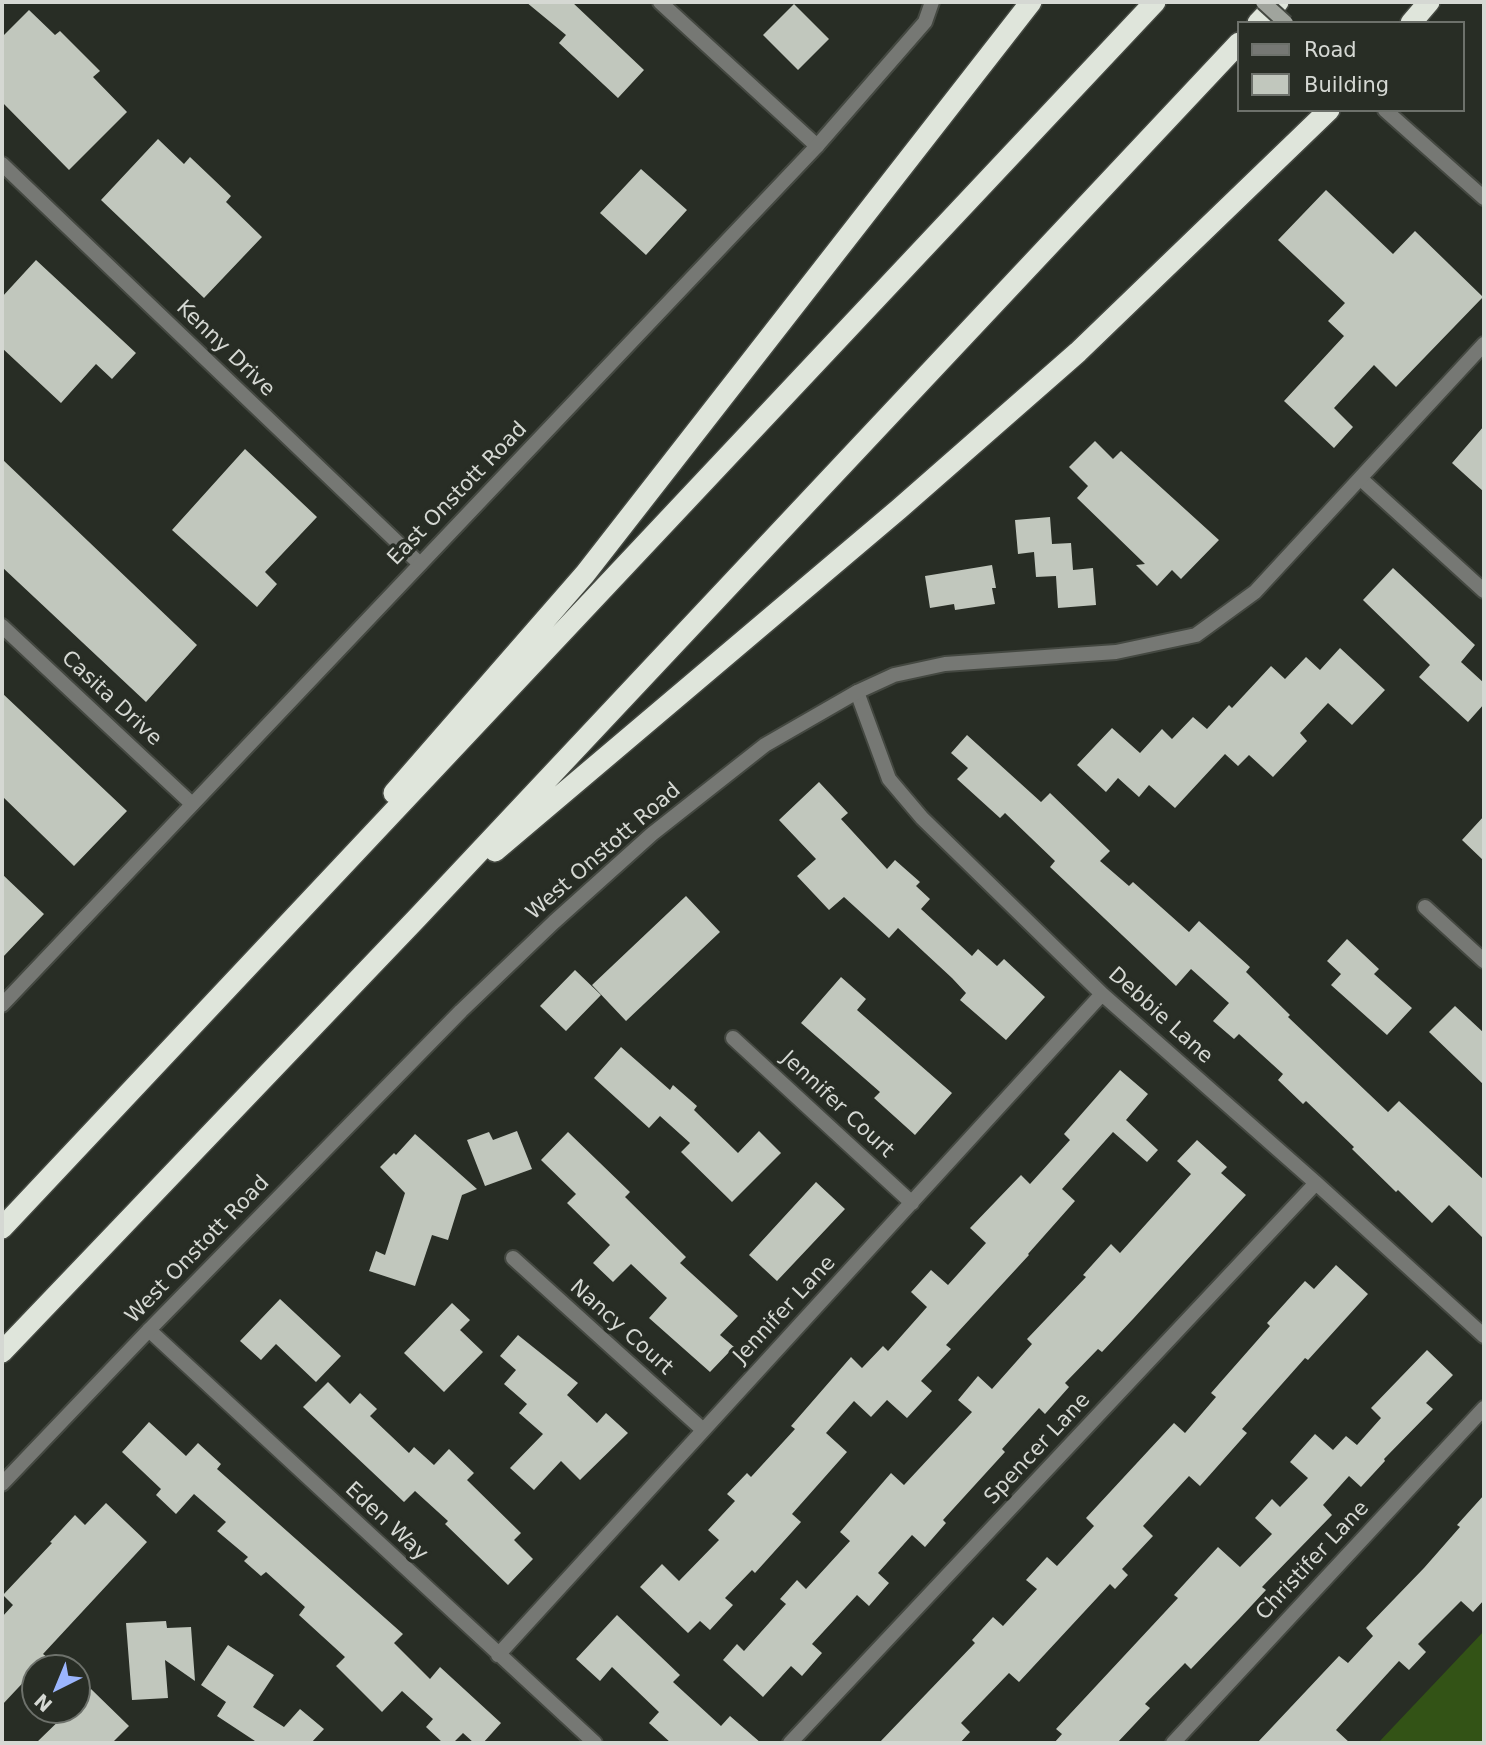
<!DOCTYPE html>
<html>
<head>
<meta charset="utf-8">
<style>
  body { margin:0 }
  #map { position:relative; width:1486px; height:1745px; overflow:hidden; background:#282d25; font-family:"DejaVu Sans",sans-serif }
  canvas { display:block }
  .frame { position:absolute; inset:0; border:4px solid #d5d8d3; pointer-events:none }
  .legend { position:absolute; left:1237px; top:21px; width:228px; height:91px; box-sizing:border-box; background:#282d25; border:2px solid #6d716b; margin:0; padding:9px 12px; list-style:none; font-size:21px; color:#d5d8d3 }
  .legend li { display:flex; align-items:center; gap:14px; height:35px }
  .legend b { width:35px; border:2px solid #6d716b }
  .north { position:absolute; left:21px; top:1654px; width:70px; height:70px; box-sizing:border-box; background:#282d25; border:2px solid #6d716b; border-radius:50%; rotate:223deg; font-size:19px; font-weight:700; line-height:28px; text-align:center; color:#d5d8d3 }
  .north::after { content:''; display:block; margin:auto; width:24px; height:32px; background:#9bb5fd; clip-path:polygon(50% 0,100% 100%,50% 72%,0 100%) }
</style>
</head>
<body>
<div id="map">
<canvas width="1486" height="1745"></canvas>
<div class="frame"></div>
<ul class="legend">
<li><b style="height:9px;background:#767874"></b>Road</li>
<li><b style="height:19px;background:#c1c7bd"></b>Building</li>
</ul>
<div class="north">N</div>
</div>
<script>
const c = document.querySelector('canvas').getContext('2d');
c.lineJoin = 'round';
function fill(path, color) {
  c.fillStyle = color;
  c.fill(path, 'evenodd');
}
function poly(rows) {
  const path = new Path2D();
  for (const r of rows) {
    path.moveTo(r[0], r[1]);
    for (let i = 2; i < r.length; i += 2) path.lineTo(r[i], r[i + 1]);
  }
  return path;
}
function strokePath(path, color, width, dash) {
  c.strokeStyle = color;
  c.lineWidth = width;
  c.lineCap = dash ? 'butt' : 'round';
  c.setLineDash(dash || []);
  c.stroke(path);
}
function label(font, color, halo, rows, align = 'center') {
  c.font = font + ' "DejaVu Sans",sans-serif';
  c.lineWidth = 7;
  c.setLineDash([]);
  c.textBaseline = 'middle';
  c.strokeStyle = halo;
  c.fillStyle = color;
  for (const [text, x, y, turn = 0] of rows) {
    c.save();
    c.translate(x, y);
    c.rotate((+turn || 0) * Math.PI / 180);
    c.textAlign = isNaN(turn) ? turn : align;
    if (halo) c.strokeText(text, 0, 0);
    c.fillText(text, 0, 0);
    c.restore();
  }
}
fill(poly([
  [1484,1631,1484,1743,1378,1743]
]), '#335316');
fill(poly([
  [526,2,572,2,644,70,618,98,559,43,566,35],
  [794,4,829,39,798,70,763,35],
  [29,10,55,35,60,31,100,71,93,77,127,112,69,170,2,102,2,37],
  [158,139,184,164,190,157,231,196,226,202,262,237,204,298,101,200],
  [641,169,687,210,646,255,600,213],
  [1326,190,1393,254,1415,231,1483,297,1396,387,1374,365,1334,408,1353,427,1334,448,1284,401,1344,336,1328,321,1345,303,1278,240],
  [36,260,136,353,112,379,96,364,61,403,2,348,2,297],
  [1484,426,1484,492,1452,463],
  [1095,441,1113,459,1121,451,1219,540,1181,579,1172,570,1157,586,1136,565,1145,564,1077,498,1088,486,1069,467],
  [245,449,317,517,265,572,277,584,257,607,172,530],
  [2,459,197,645,146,702,2,567],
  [1050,517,1052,544,1071,543,1073,570,1093,568,1096,605,1058,608,1056,576,1036,577,1034,552,1018,554,1015,520],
  [992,565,996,588,992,588,995,604,955,610,954,604,930,608,925,576],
  [1393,568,1475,645,1461,662,1484,683,1484,704,1468,722,1419,677,1430,665,1363,600],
  [1340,648,1385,690,1352,725,1328,703,1300,733,1307,741,1273,777,1249,755,1238,766,1225,754,1175,808,1149,785,1139,797,1118,778,1106,792,1077,765,1112,728,1140,753,1162,729,1172,739,1193,717,1207,729,1229,705,1232,708,1271,666,1285,679,1306,657,1320,670],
  [2,693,127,811,74,866,2,796],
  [967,735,1041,802,1050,793,1110,851,1100,861,1129,886,1133,882,1189,932,1199,921,1250,967,1246,972,1290,1015,1288,1017,1388,1112,1399,1101,1484,1180,1484,1239,1449,1205,1432,1223,1398,1190,1396,1192,1352,1149,1354,1147,1306,1101,1303,1104,1278,1080,1283,1074,1239,1034,1234,1039,1213,1021,1229,1003,1191,969,1176,986,1050,867,1055,861,1005,813,1000,818,957,779,968,768,951,753],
  [819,782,848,813,841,819,887,869,895,860,920,882,916,886,930,899,921,909,972,956,978,949,997,966,1004,959,1045,997,1006,1040,960,1000,966,993,952,978,898,928,889,938,844,897,829,910,797,876,816,859,779,820],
  [1484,816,1484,861,1462,840],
  [2,874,44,914,2,958],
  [686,896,720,932,626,1021,592,985],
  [1347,939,1379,969,1374,974,1412,1008,1387,1035,1331,985,1341,974,1327,961],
  [575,970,601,995,566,1031,540,1006],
  [841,977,866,999,857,1010,952,1093,915,1135,874,1098,880,1092,801,1023],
  [1455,1006,1484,1033,1484,1085,1429,1032],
  [621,1047,670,1090,673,1085,697,1106,694,1110,738,1153,759,1131,781,1153,732,1202,681,1152,690,1143,660,1116,649,1128,594,1078],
  [1120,1070,1148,1094,1126,1120,1158,1150,1147,1162,1113,1132,1062,1189,1075,1201,1028,1254,1029,1255,946,1345,951,1349,921,1381,932,1391,907,1418,887,1400,871,1417,854,1401,826,1433,847,1452,792,1514,801,1522,755,1573,752,1570,725,1598,733,1605,710,1630,700,1621,688,1633,640,1587,662,1564,679,1581,719,1540,708,1530,735,1501,727,1494,747,1473,751,1477,795,1429,791,1426,851,1357,862,1368,883,1346,888,1351,927,1307,911,1292,931,1270,948,1285,986,1243,970,1228,1021,1175,1030,1184,1070,1140,1064,1134],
  [517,1131,532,1169,485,1186,467,1140,489,1132,493,1140],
  [568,1132,630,1192,625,1197,686,1257,680,1263,738,1316,720,1335,734,1347,710,1372,649,1318,667,1298,631,1264,613,1282,593,1263,610,1245,567,1203,576,1194,541,1160],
  [415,1134,477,1189,462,1195,448,1240,432,1235,415,1286,369,1271,376,1251,385,1255,405,1193,380,1167,394,1153,396,1155],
  [1197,1140,1227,1167,1221,1173,1246,1195,1133,1319,1102,1352,1098,1349,1065,1383,1069,1387,1045,1414,1039,1408,1002,1449,1005,1452,943,1520,946,1523,925,1547,912,1535,878,1573,889,1583,869,1606,857,1595,812,1644,822,1653,802,1676,791,1666,763,1697,723,1660,737,1644,744,1651,786,1604,780,1599,797,1580,806,1589,850,1541,840,1532,891,1473,904,1485,972,1412,958,1400,978,1376,992,1389,1032,1344,1027,1339,1086,1277,1083,1275,1111,1244,1120,1253,1191,1174,1177,1161],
  [816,1182,845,1209,777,1281,749,1255],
  [1336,1265,1368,1294,1308,1360,1305,1358,1242,1429,1247,1433,1200,1486,1189,1476,1143,1526,1153,1536,1122,1569,1128,1575,1115,1589,1110,1584,1019,1682,1009,1673,961,1723,970,1732,960,1743,879,1743,975,1643,972,1640,993,1617,1003,1626,1037,1589,1026,1580,1047,1557,1057,1566,1094,1526,1086,1518,1174,1423,1185,1433,1216,1397,1211,1393,1270,1326,1267,1323,1305,1281,1314,1289],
  [280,1299,341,1356,316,1382,276,1344,261,1360,240,1341],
  [452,1303,470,1320,460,1330,483,1352,444,1392,404,1353],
  [518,1335,578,1383,567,1395,597,1423,606,1413,628,1433,580,1480,561,1461,534,1490,510,1468,543,1434,519,1413,527,1404,504,1384,516,1370,500,1356],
  [1427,1350,1453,1375,1426,1403,1433,1409,1384,1459,1385,1461,1361,1487,1349,1476,1323,1505,1332,1515,1262,1587,1266,1590,1239,1619,1191,1669,1185,1663,1145,1704,1150,1708,1117,1743,1054,1743,1062,1734,1056,1729,1178,1598,1174,1595,1218,1547,1240,1567,1272,1534,1255,1518,1272,1499,1280,1507,1308,1478,1290,1462,1315,1434,1333,1450,1346,1436,1357,1445,1381,1418,1371,1408],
  [328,1382,350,1404,360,1393,377,1409,370,1416,409,1453,414,1447,434,1465,449,1449,474,1473,467,1480,521,1533,514,1540,533,1559,508,1585,445,1524,448,1521,415,1491,404,1502,303,1407],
  [149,1422,186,1456,198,1443,221,1464,217,1469,403,1634,394,1643,430,1679,440,1667,501,1723,483,1743,474,1743,463,1733,453,1743,443,1743,426,1727,433,1719,402,1691,382,1712,336,1666,345,1657,299,1615,305,1607,266,1572,261,1576,244,1561,248,1557,217,1531,226,1522,194,1494,176,1514,156,1495,161,1489,122,1452],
  [1484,1495,1484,1600,1473,1612,1461,1601,1418,1644,1426,1652,1409,1670,1399,1661,1336,1730,1350,1743,1257,1743,1339,1656,1348,1663,1373,1636,1366,1628,1424,1568,1460,1527,1457,1525],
  [106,1503,147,1542,43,1654,47,1657,2,1705,2,1617,13,1605,3,1595,52,1543,50,1542,75,1515,85,1525],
  [617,1615,680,1675,673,1682,721,1726,730,1716,761,1743,671,1743,649,1723,659,1712,612,1667,600,1681,576,1659],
  [166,1621,167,1628,191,1627,195,1681,165,1660,168,1698,132,1700,126,1623],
  [228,1645,274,1675,253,1707,284,1727,300,1709,324,1729,311,1743,258,1743,217,1716,226,1702,201,1685],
  [91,1689,129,1726,112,1743,36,1743,70,1710,77,1710,77,1703]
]), '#c1c7bd');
const minor = poly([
  [660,2,817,146],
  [2,164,420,564],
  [1361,479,1484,591],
  [2,626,192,804],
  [857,692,889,779,922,818,1102,994,1316,1183,1484,1336],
  [1425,907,1484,961],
  [733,1038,912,1203],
  [513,1258,702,1429],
  [149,1330,595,1743],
  [498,1655,1102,994],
  [790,1743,1316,1183],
  [1173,1743,1484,1408]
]);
const tertiary = poly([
  [1385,110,1484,198],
  [2,1005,817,146,925,22,932,2],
  [2,1484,149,1330,461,1011,554,922,652,834,765,745,857,692,894,675,945,664,1116,652,1196,635,1255,592,1484,344]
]);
const motorway = poly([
  [1258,23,1278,2],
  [1411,23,1429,2],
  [394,793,585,574,1031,2],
  [495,851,899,509,1078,352,1329,110],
  [2,1228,1155,2],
  [2,1352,417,918,1239,43]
]);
strokePath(minor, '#444841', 18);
strokePath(tertiary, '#444841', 18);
strokePath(motorway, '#444841', 24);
strokePath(minor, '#767874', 14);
strokePath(tertiary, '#767874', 14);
strokePath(motorway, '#dfe5db', 21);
const secondaryBridge = poly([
  [1263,2,1286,23]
]);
strokePath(secondaryBridge, '#444841', 18, []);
strokePath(secondaryBridge, '#a0a49d', 14);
label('21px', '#d5d8d3', '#282d25', [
  ["Kenny Drive",225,349,44],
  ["East Onstott Road",458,494,-46],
  ["Casita Drive",111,699,43],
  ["West Onstott Road",604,852,-41],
  ["Debbie Lane",1160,1016,42],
  ["Jennifer Court",837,1105,43],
  ["West Onstott Road",198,1250,-46],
  ["Jennifer Lane",785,1310,-47],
  ["Nancy Court",621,1328,42],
  ["Spencer Lane",1038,1449,-47],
  ["Eden Way",386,1522,43],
  ["Christifer Lane",1313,1561,-47]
]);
</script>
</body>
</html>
